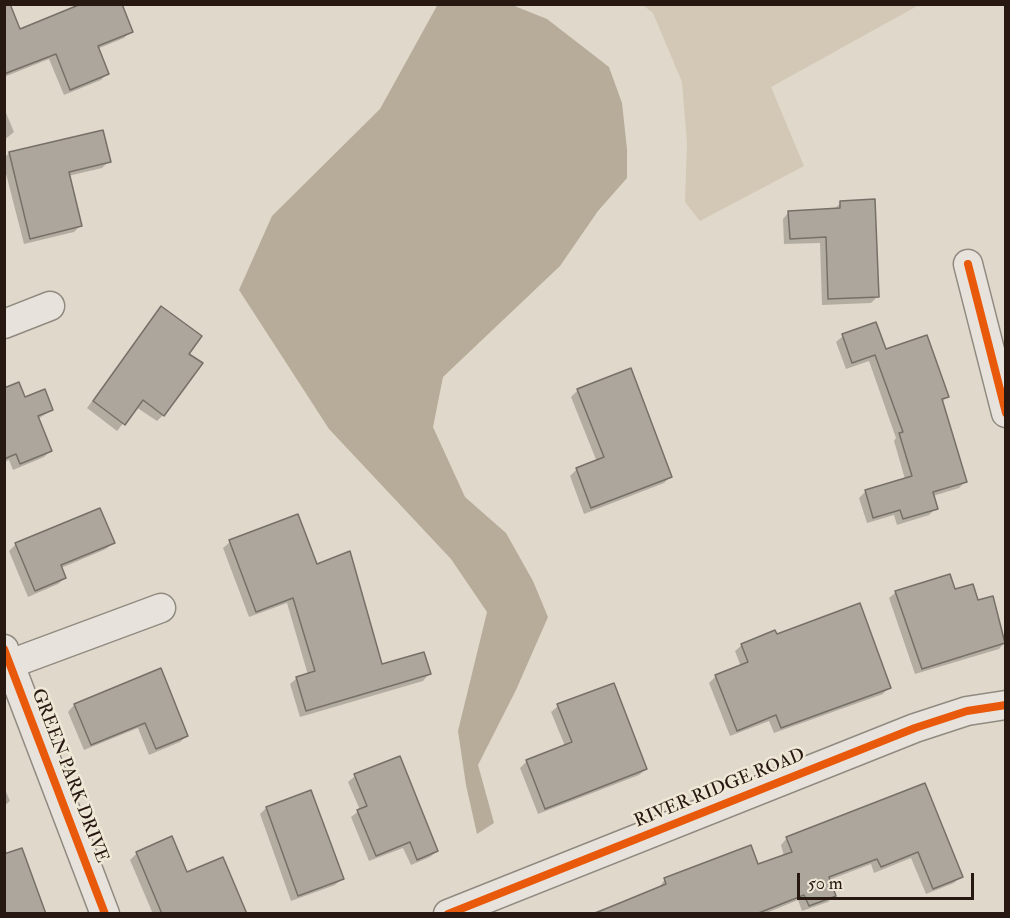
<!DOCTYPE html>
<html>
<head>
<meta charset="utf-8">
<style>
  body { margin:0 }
  #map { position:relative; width:1010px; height:918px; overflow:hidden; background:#e0d8ca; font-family:"IM FELL Double Pica",serif }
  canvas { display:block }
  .frame { position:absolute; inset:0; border:6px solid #271812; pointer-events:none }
  .scale { position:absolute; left:797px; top:873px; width:177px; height:27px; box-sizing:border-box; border:3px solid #271812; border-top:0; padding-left:8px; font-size:18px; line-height:21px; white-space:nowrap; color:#271812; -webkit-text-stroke:4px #f0e8d7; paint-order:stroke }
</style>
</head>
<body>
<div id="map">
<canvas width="1010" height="918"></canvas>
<div class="frame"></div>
<div class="scale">50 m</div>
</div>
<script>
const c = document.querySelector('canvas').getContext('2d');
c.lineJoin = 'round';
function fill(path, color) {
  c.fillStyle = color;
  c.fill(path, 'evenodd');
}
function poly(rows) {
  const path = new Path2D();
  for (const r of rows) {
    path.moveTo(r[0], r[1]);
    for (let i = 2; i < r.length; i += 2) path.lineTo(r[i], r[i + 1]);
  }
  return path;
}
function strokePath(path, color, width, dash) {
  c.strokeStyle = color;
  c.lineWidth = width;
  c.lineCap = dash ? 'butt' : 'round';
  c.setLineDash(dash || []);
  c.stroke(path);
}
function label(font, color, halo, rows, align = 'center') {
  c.font = font + ' "IM FELL Double Pica",serif';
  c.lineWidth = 5;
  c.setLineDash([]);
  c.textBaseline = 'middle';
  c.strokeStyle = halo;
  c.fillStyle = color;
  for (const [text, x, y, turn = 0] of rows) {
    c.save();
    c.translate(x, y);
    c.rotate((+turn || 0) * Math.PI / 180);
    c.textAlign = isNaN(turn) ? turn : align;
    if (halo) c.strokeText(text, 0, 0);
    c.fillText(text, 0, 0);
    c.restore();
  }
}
fill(poly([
  [643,5,919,5,771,87,804,166,700,221,685,202,687,142,682,82,653,13]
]), '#d2c8b5');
fill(poly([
  [438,4,512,5,547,19,609,67,622,103,627,149,627,178,598,211,560,266,443,377,433,427,465,497,506,533,533,581,548,617,516,690,478,765,494,823,477,834,466,785,458,731,487,612,451,559,329,429,239,290,272,216,380,109]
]), '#b7ac9a');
fill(poly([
  [4,30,131,31,124,38,97,49,107,74,101,80,64,95,49,59,4,77],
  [4,108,14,132,4,140],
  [9,153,109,161,102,168,68,176,80,226,74,232,24,244,4,166,4,158],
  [841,203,878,296,871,303,822,305,820,243,784,244,783,219,789,212,834,209],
  [155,315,187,354,163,415,157,421,136,407,117,431,87,408],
  [843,336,885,351,947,397,942,402,966,481,959,488,933,496,936,508,929,515,897,525,894,515,867,523,859,498,866,491,905,479,894,441,896,438,869,361,846,369,836,342],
  [4,389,52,410,38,419,50,451,44,457,13,470,9,460,4,462],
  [578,390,671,476,664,483,584,514,570,476,577,469,597,462,571,397],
  [230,542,381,666,429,674,423,681,300,717,290,684,297,678,308,675,287,603,249,617,223,548],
  [113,543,106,549,61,568,65,578,58,584,28,597,9,551,16,544],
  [954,591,977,602,992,597,1005,642,999,649,915,674,889,598,896,592],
  [776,635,889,687,883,694,774,733,769,721,730,736,709,683,716,676,741,667,735,651,742,645],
  [160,670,187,736,180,742,149,755,138,728,84,750,68,712,74,705],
  [558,706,646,769,639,775,538,814,520,768,527,761,565,746,551,712],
  [355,776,437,851,430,857,411,865,403,848,369,861,351,817,360,810,348,782],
  [924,785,961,876,954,883,926,894,911,858,874,873,871,864,829,880,835,895,828,902,802,911,798,900,764,914,589,914,659,888,665,879,757,866,784,856,781,845,787,838],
  [4,787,10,801,4,806],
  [266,808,342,879,335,885,291,901,260,814],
  [137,853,186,874,246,914,153,914,130,860]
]), '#0003');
const building = poly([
  [4,4,10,4,20,29,81,4,122,4,133,32,98,46,109,74,70,90,56,54,4,74,4,4],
  [103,130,111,162,69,172,82,226,30,239,9,152,103,130],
  [875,199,879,297,828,299,826,237,790,239,788,211,840,208,840,201,875,199],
  [161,306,202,336,189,354,203,363,164,416,143,400,125,425,93,401,161,306],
  [876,322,886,349,927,335,949,397,942,399,967,482,933,492,938,509,903,519,900,510,873,518,865,490,912,476,899,433,903,432,875,355,852,363,842,334,876,322],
  [631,368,672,477,591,508,576,468,604,457,577,389,631,368],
  [19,382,25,397,45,389,53,410,38,416,52,451,20,464,16,454,4,459,4,388,19,382],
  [100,508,115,543,61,565,66,578,35,591,15,543,100,508],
  [298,514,317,564,350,551,382,664,424,652,431,674,306,711,296,677,315,671,293,598,256,612,229,540,298,514],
  [950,574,955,589,973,584,978,600,993,596,1005,643,922,669,895,591,950,574],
  [860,603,891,688,781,728,776,715,737,731,715,675,748,662,741,644,775,630,777,634,860,603],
  [161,668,188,736,156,749,145,723,91,745,74,704,161,668],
  [614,683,647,769,545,809,526,760,572,742,557,704,614,683],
  [400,756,438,851,417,860,410,842,376,856,357,810,367,806,354,774,400,756],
  [925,783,963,877,933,889,918,852,881,867,877,859,829,877,836,896,809,906,804,895,756,914,593,914,666,884,664,878,751,845,758,864,792,852,786,837,925,783],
  [311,790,344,879,298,896,266,807,311,790],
  [172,836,187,872,223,857,247,914,162,914,136,852,172,836],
  [22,848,46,914,4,914,4,854,22,848]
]);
fill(building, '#aca69c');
strokePath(building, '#767069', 1.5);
const minor = poly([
  [968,264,1006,413],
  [4,324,50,306],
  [4,649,105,914],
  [10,664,161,608],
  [448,914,915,728,967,711,1006,705]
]);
strokePath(minor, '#908a81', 31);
strokePath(minor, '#e7e3dc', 28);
strokePath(poly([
  [968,264,1006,413],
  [4,649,105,914],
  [448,914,915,728,967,711,1006,705]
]), '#e8590c', 8);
label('18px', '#271812', '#f0e8d7', [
  ["GREEN PARK DRIVE",69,776,69],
  ["RIVER RIDGE ROAD",720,789,-22]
]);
</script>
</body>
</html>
